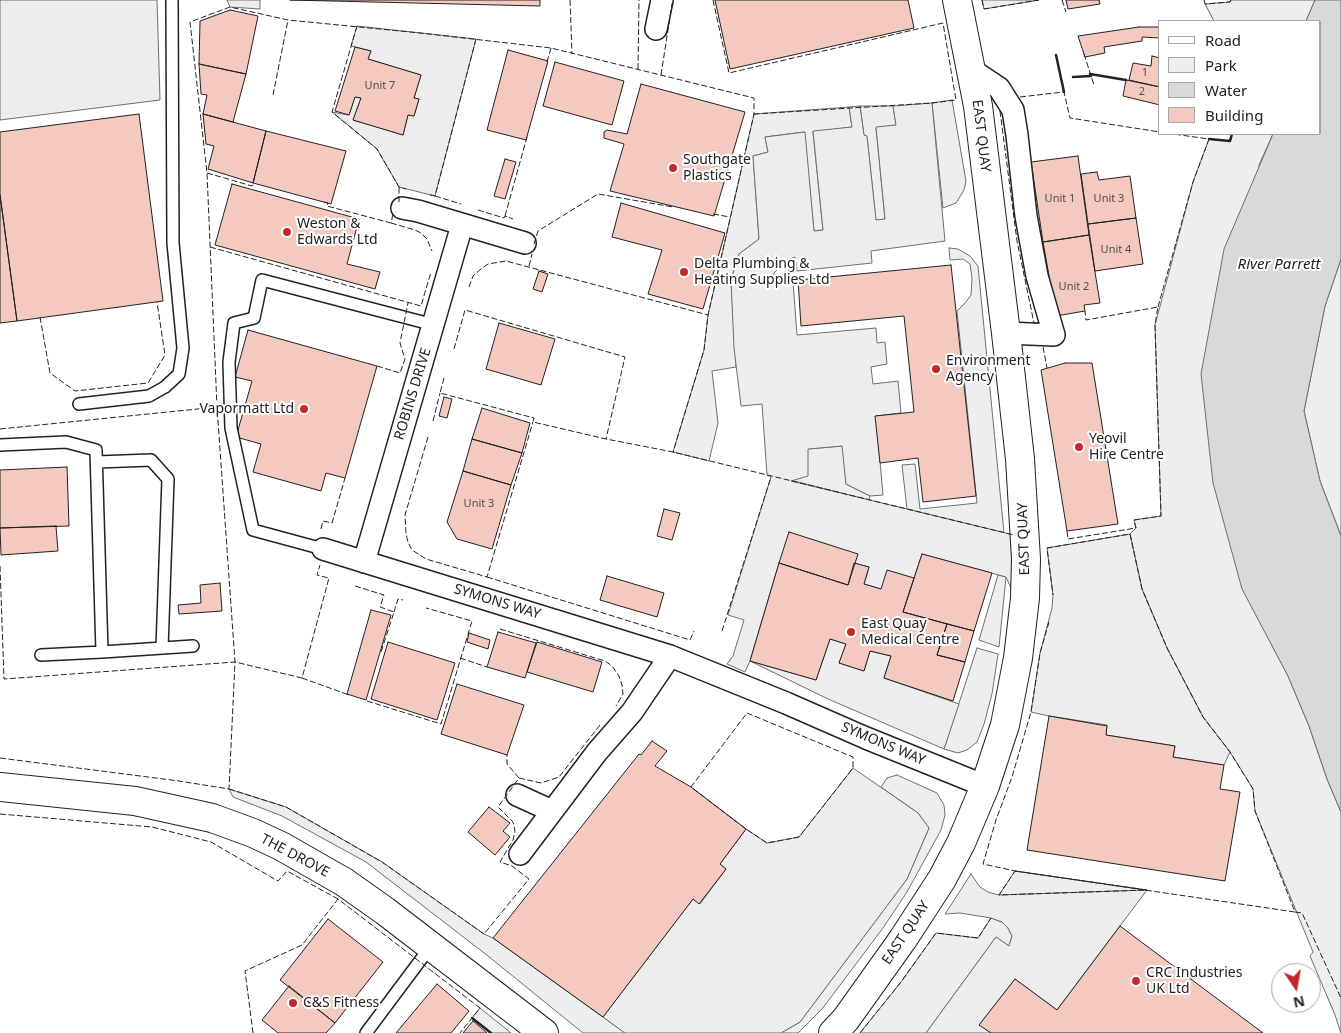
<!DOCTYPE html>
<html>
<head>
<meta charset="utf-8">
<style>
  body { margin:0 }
  #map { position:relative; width:1341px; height:1033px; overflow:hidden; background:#fff; font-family:"Noto Sans",sans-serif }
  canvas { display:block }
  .legend { position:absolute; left:1158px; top:20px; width:162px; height:115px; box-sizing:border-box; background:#fff; border:1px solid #a7a7a7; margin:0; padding:6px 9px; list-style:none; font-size:15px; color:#222 }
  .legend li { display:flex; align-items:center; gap:10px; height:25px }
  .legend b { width:25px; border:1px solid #a7a7a7 }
  .north { position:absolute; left:1271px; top:963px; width:50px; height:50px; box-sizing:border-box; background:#fff; border:1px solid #a7a7a7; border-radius:50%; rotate:168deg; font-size:14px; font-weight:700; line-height:20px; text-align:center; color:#222 }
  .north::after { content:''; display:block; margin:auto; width:18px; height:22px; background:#c62828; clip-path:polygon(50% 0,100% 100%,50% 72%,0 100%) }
</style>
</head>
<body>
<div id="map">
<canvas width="1341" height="1033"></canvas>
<ul class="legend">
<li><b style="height:6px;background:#fff"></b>Road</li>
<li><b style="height:14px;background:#eee"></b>Park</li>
<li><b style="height:14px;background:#d9d9d9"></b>Water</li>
<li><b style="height:14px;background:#f3c9c0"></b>Building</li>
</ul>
<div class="north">N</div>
</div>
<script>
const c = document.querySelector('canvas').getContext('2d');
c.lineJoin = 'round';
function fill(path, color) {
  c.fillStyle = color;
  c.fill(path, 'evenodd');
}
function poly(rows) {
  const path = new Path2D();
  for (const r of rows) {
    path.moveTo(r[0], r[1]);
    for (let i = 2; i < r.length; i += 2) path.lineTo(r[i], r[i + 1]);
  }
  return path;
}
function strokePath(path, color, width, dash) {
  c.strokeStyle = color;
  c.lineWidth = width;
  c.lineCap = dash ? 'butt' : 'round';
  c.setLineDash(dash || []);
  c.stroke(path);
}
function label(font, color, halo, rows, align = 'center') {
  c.font = font + ' "Noto Sans",sans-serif';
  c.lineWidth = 4;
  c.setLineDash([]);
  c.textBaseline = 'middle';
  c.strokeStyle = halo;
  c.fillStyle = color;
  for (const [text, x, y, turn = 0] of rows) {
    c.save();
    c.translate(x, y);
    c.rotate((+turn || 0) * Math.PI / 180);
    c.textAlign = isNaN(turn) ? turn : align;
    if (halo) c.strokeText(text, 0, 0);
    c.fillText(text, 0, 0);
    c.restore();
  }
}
const green = poly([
  [982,0,1039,0,984,9,982,0],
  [1231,0,1315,0,1306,21,1214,21,1205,4,1230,2,1231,0],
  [952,100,966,181,964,190,956,203,943,208,932,103,952,100],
  [860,106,893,106,896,125,876,128,885,219,876,221,867,137,864,136,860,106],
  [849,107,852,127,813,132,823,230,814,231,804,132,765,137,768,152,753,156,759,239,739,254,731,280,736,367,712,371,718,423,709,461,673,452,704,350,708,315,754,114,849,107],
  [1232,134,1273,134,1259,165,1242,588,1288,676,1309,726,1327,779,1341,812,1341,1033,1335,1015,1310,956,1313,952,1255,811,1253,789,1230,752,1203,717,1167,648,1142,589,1130,534,1136,528,1134,520,1161,516,1155,325,1193,182,1209,139,1229,141,1232,134],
  [949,248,958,249,970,256,978,266,1004,533,907,509,902,465,915,464,920,509,977,503,957,311,965,303,971,295,972,278,970,264,963,259,950,260,949,248],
  [1341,259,1341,536,1320,481,1304,411,1325,306,1341,259],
  [843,446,846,484,870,496,869,500,790,480,808,449,843,446],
  [998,575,1006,577,999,647,979,640,998,575],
  [977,648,998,654,992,694,984,724,977,742,967,750,958,753,944,749,977,648],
  [897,775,937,793,944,805,945,815,941,830,907,892,883,928,822,1009,798,1033,781,1033,800,1022,907,879,929,828,918,813,881,787,887,778,897,775],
  [229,789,286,807,382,862,484,934,493,938,625,1033,583,1033,488,956,366,862,282,816,233,797,229,789],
  [1015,871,1147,890,999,895,1015,871],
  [991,918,1002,922,1008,928,1012,936,1009,946,996,937,926,1033,860,1033,901,982,936,933,978,938,991,918],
  [480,1008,511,1033,491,1033,472,1018,480,1008]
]);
fill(green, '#eee');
strokePath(green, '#6f6f6f', 1);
const parking = poly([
  [0,0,157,0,160,100,0,120,0,0],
  [227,0,260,0,260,9,230,7,227,0],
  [357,26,476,39,435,196,399,187,377,149,332,112,349,115,355,97,361,98,353,120,403,135,408,115,414,116,419,99,414,98,421,75,368,59,371,51,351,46,357,26],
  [932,103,945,241,871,251,872,263,797,271,795,257,785,261,774,273,774,284,793,282,797,335,876,328,877,343,885,342,887,364,871,367,873,384,898,381,901,413,876,416,883,495,870,496,846,484,842,446,808,449,808,476,791,481,1014,535,1011,588,1006,577,922,554,914,578,881,589,864,584,869,567,854,563,779,563,750,661,816,680,830,639,846,644,839,663,864,671,870,651,891,656,884,678,959,704,944,749,828,699,750,661,745,672,727,664,733,656,744,620,728,615,771,477,767,475,762,404,741,406,734,348,731,280,739,254,759,239,753,156,768,152,765,137,805,132,814,231,823,230,813,131,852,127,849,107,860,106,864,135,867,136,876,220,885,219,876,127,896,125,893,106,932,103],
  [1130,534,1142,589,1167,648,1203,717,1230,752,1224,765,1173,757,1175,746,1106,735,1107,725,1049,716,1031,712,1040,653,1052,608,1053,595,1047,548,1130,534],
  [853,768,918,813,929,828,907,879,800,1022,781,1033,625,1033,603,1017,693,899,700,904,726,869,720,864,746,829,767,843,799,837,853,768],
  [971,874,980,887,988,892,999,895,1147,890,1057,1010,1015,979,980,1024,991,1033,926,1033,996,937,1009,946,1012,936,1008,928,1002,922,991,918,960,913,945,914,971,874]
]);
fill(parking, '#ededed');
strokePath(parking, '#6f6f6f', 1);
const water = poly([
  [1315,0,1341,0,1341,259,1325,306,1304,411,1320,481,1341,536,1341,812,1327,779,1309,726,1288,676,1242,589,1213,483,1201,374,1224,249,1273,134,1320,134,1320,21,1306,21,1315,0]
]);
fill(water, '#d9d9d9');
strokePath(water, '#6f6f6f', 1);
const building = poly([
  [290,0,540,0,540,6,290,0],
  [715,0,908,0,914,28,730,69,715,0],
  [1066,0,1099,0,1100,4,1068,9,1066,0],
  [230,10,258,16,246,74,199,64,200,21,230,10],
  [1139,27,1160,27,1160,38,1142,37,1142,41,1104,47,1105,53,1085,57,1078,36,1139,27],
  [355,47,371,51,368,59,421,75,414,98,419,99,414,116,408,115,403,135,353,120,361,98,355,97,349,115,335,111,355,47],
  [508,50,548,61,526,140,487,130,508,50],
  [1152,56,1160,58,1160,87,1129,80,1133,63,1151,66,1152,56],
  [555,62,624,81,612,125,543,106,555,62],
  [199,64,246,74,233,122,203,114,207,95,201,94,199,64],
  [1126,80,1160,87,1160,105,1123,96,1126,80],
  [641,84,745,112,714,216,610,191,624,144,604,138,604,132,607,130,627,134,641,84],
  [139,114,163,301,17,321,0,195,0,132,139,114],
  [203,114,266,131,253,183,208,169,214,146,206,144,203,114],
  [266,131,346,151,331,204,253,183,266,131],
  [1078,156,1089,235,1043,242,1031,162,1078,156],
  [505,159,516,162,505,199,494,196,505,159],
  [1097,172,1099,180,1130,176,1136,218,1088,224,1081,174,1097,172],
  [232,184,359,219,347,264,380,272,375,289,215,245,232,184],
  [0,195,17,321,0,323,0,195],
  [621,203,725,233,703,309,648,294,662,250,612,237,621,203],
  [1136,218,1143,264,1095,271,1088,224,1136,218],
  [1089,235,1100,303,1084,305,1085,311,1056,316,1043,242,1089,235],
  [951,265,976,496,923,502,918,458,880,463,875,416,914,412,904,316,801,326,798,280,951,265],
  [539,271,548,274,542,292,533,289,539,271],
  [499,323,555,339,541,385,486,369,499,323],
  [248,330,377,366,345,478,326,473,321,491,253,472,261,444,236,437,252,381,235,377,248,330],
  [1065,363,1092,363,1118,524,1067,531,1041,370,1065,363],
  [444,397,452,399,447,418,439,416,444,397],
  [482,408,530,423,522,453,472,439,482,408],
  [472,439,522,453,511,485,463,471,472,439],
  [67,467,69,526,0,528,0,470,67,467],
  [463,471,511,485,492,549,457,539,447,522,463,471],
  [664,509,680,513,672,540,657,536,664,509],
  [56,526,58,551,1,555,0,528,56,526],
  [789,532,858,554,848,585,779,563,789,532],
  [922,554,992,573,974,631,903,612,922,554],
  [779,563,848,585,854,563,869,567,864,584,881,589,887,570,914,578,903,612,947,624,937,655,965,662,953,701,884,678,891,656,870,651,864,671,839,663,846,644,830,639,816,680,750,661,779,563],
  [607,576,664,593,657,617,600,600,607,576],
  [220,583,222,611,179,614,178,605,201,603,200,585,220,583],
  [371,610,391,615,366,700,347,694,371,610],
  [947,624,974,631,965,662,937,655,947,624],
  [498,632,536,643,525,678,487,667,498,632],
  [469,633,490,640,488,649,467,642,469,633],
  [388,642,455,663,437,720,371,699,388,642],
  [537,642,602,662,593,692,527,672,537,642],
  [457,684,524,705,507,755,441,734,457,684],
  [1049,716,1107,726,1106,735,1175,746,1173,757,1224,765,1220,789,1240,792,1225,881,1027,850,1049,716],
  [652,741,667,751,655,766,691,787,746,829,720,864,726,869,699,904,693,899,603,1017,493,938,639,754,641,755,652,741],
  [489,807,510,823,503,831,510,837,495,855,468,832,489,807],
  [328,919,383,962,335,1023,280,980,328,919],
  [1120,926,1263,1033,991,1033,979,1025,1015,979,1057,1010,1120,926],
  [437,984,469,1011,451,1033,396,1033,437,984],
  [289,986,335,1023,326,1033,278,1033,262,1020,289,986],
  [473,1021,487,1033,463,1033,473,1021]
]);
fill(building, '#f3c9c0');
strokePath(building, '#222', 1);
const service = poly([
  [79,404,149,396,165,387,179,374,183,348,173,243,172,0],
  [0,445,66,442,96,450,102,652,41,655],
  [97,462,151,460,168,479,162,648],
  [323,549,253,530,231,428,229,362,234,323,254,318,262,280,434,325],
  [102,652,193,646],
  [366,1033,431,946]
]);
const minor = poly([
  [656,29,662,0],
  [972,70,999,88,1013,110,1017,135,1026,216,1037,276,1054,335,1006,333],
  [402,208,418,211,525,243],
  [323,549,670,656,786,703,866,738,985,786],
  [364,562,462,225],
  [517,795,552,811],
  [520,854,597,752,632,712,670,656]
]);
const tertiary = poly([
  [833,1033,846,1019,903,939,942,879,961,843,985,786,1005,725,1018,658,1025,598,1026,559,1020,459,1006,333,978,106,957,0]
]);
const primary = poly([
  [0,787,135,801,212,818,253,833,281,846,344,882,385,911,544,1033]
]);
strokePath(service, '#222', 14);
strokePath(minor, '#222', 24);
strokePath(tertiary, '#222', 30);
strokePath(primary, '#222', 30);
strokePath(service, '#fff', 11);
strokePath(minor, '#fff', 21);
strokePath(tertiary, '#fff', 28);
strokePath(primary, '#fff', 28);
strokePath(poly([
  [570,0,572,54],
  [713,0,729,73,943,23,956,100,932,103,754,114],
  [982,0,984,9,1039,0],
  [1062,0,1066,12],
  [1204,0,1205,4,1230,2,1231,0],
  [357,26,332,112,377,149,399,187,406,189],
  [1084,54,1094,85],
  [547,62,551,48],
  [638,69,639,0],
  [661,75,672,4,674,0],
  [273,95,288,20],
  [1020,97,1064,92,1070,118,1160,132],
  [1000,111,1017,241,1034,323,1039,323],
  [207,173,252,186,254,183],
  [430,195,435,196,476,39],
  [435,196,461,204],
  [324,202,328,203,327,206,391,223,393,214],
  [399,202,399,187],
  [478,210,504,218,505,216,513,219],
  [713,214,730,217],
  [505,216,527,137],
  [391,223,415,230,421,233,427,239,432,251],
  [534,244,538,231,598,194,673,207],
  [210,247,421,306,431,272],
  [529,266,532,254],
  [469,287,473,276,481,269,488,264,506,261,708,315],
  [1158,307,1193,182,1209,139,1173,134],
  [40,317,50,373,75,391,148,383,165,355,157,302],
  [1043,347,1047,368],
  [454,349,465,310,625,357,606,439],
  [377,366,400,373,405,359,400,343,408,303],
  [444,378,440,393,534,418,533,422,606,439,673,452,1014,535],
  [433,421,440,393],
  [0,429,217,407],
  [428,437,405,515,406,534,408,542,412,550,426,559,487,577,533,422],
  [321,529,323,521,332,523,345,478],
  [1067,531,1068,539,1136,528,1134,520,1161,516,1155,325,1158,307,1086,320,1085,311],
  [0,566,4,679,235,662,302,678,329,578,317,575,320,565],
  [487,577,690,640,694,631],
  [355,586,384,595,380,607,394,612,381,652],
  [394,612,398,599,403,600],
  [1049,622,1040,653,1031,712,1012,777,996,820,983,864,1015,871,1295,912,1255,811,1253,789,1230,752,1203,717,1167,648,1142,589,1130,534,1047,548,1053,595],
  [500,629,605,661,612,666,619,676,622,685,623,694,616,706],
  [722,631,771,477],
  [460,658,487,667],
  [302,678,349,695],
  [367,701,441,724,472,621,426,608],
  [747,713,853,757,853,768,799,837,767,843,746,829,691,787,747,713],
  [0,758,179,781,229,789,235,662,217,407,207,173,190,22,230,7,288,20,420,33,551,48,754,98,754,114,708,315,704,350,673,452],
  [519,778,541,783,559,777,600,725],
  [229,789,286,807,382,862,484,934,529,879,512,866,500,862,513,840,515,831,513,822,498,807,519,778,507,764,507,755],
  [0,814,152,827,211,842,278,881,287,871,338,899],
  [1015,871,1147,890,999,895,1015,871],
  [1295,912,1302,913,1341,998],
  [253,1033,245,971,302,945,338,899,480,1008,460,1033],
  [860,1033,901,982,936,933,978,938,991,918]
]), '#222', 1, [6, 2.5]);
strokePath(poly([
  [1056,55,1064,92],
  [1090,74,1126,80],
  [1073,77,1091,76],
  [1209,139,1230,141,1232,134],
  [472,1018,491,1033]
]), '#222', 2.5);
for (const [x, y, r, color] of [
  [673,168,5,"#c62828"],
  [287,232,5,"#c62828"],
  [684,272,5,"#c62828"],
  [936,369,5,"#c62828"],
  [304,409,5,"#c62828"],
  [1079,447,5,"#c62828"],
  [851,632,5,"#c62828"],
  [1136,981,5,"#c62828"],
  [293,1003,5,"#c62828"]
]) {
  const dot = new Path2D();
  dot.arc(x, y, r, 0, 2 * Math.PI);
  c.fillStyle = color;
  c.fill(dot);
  strokePath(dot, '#fff', 2);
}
label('11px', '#564c4a', null, [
  ["1",1145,73],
  ["Unit 7",380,86],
  ["2",1142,92],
  ["Unit 1",1060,199],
  ["Unit 3",1109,199],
  ["Unit 4",1116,250],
  ["Unit 2",1074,287],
  ["Unit 3",479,504]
]);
label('14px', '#222', '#fff', [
  ["EAST QUAY",981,136,83],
  ["ROBINS DRIVE",413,394,-73],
  ["EAST QUAY",1024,539,-92],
  ["SYMONS WAY",497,602,17],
  ["SYMONS WAY",883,744,23],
  ["THE DROVE",295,856,28],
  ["EAST QUAY",906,933,-56]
]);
label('14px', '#222', '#fff', [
  ["Southgate",683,160],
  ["Plastics",683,176],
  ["Weston &",297,224],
  ["Edwards Ltd",297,240],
  ["Delta Plumbing &",694,264],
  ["Heating Supplies Ltd",694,280],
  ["Environment",946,361],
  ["Agency",946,377],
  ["Vapormatt Ltd",294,409,"right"],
  ["Yeovil",1089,439],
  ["Hire Centre",1089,455],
  ["East Quay",861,624],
  ["Medical Centre",861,640],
  ["CRC Industries",1146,973],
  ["UK Ltd",1146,989],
  ["C&S Fitness",303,1003]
], 'left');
label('italic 15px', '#222', '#fff', [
  ["River Parrett",1279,265]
]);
</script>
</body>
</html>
